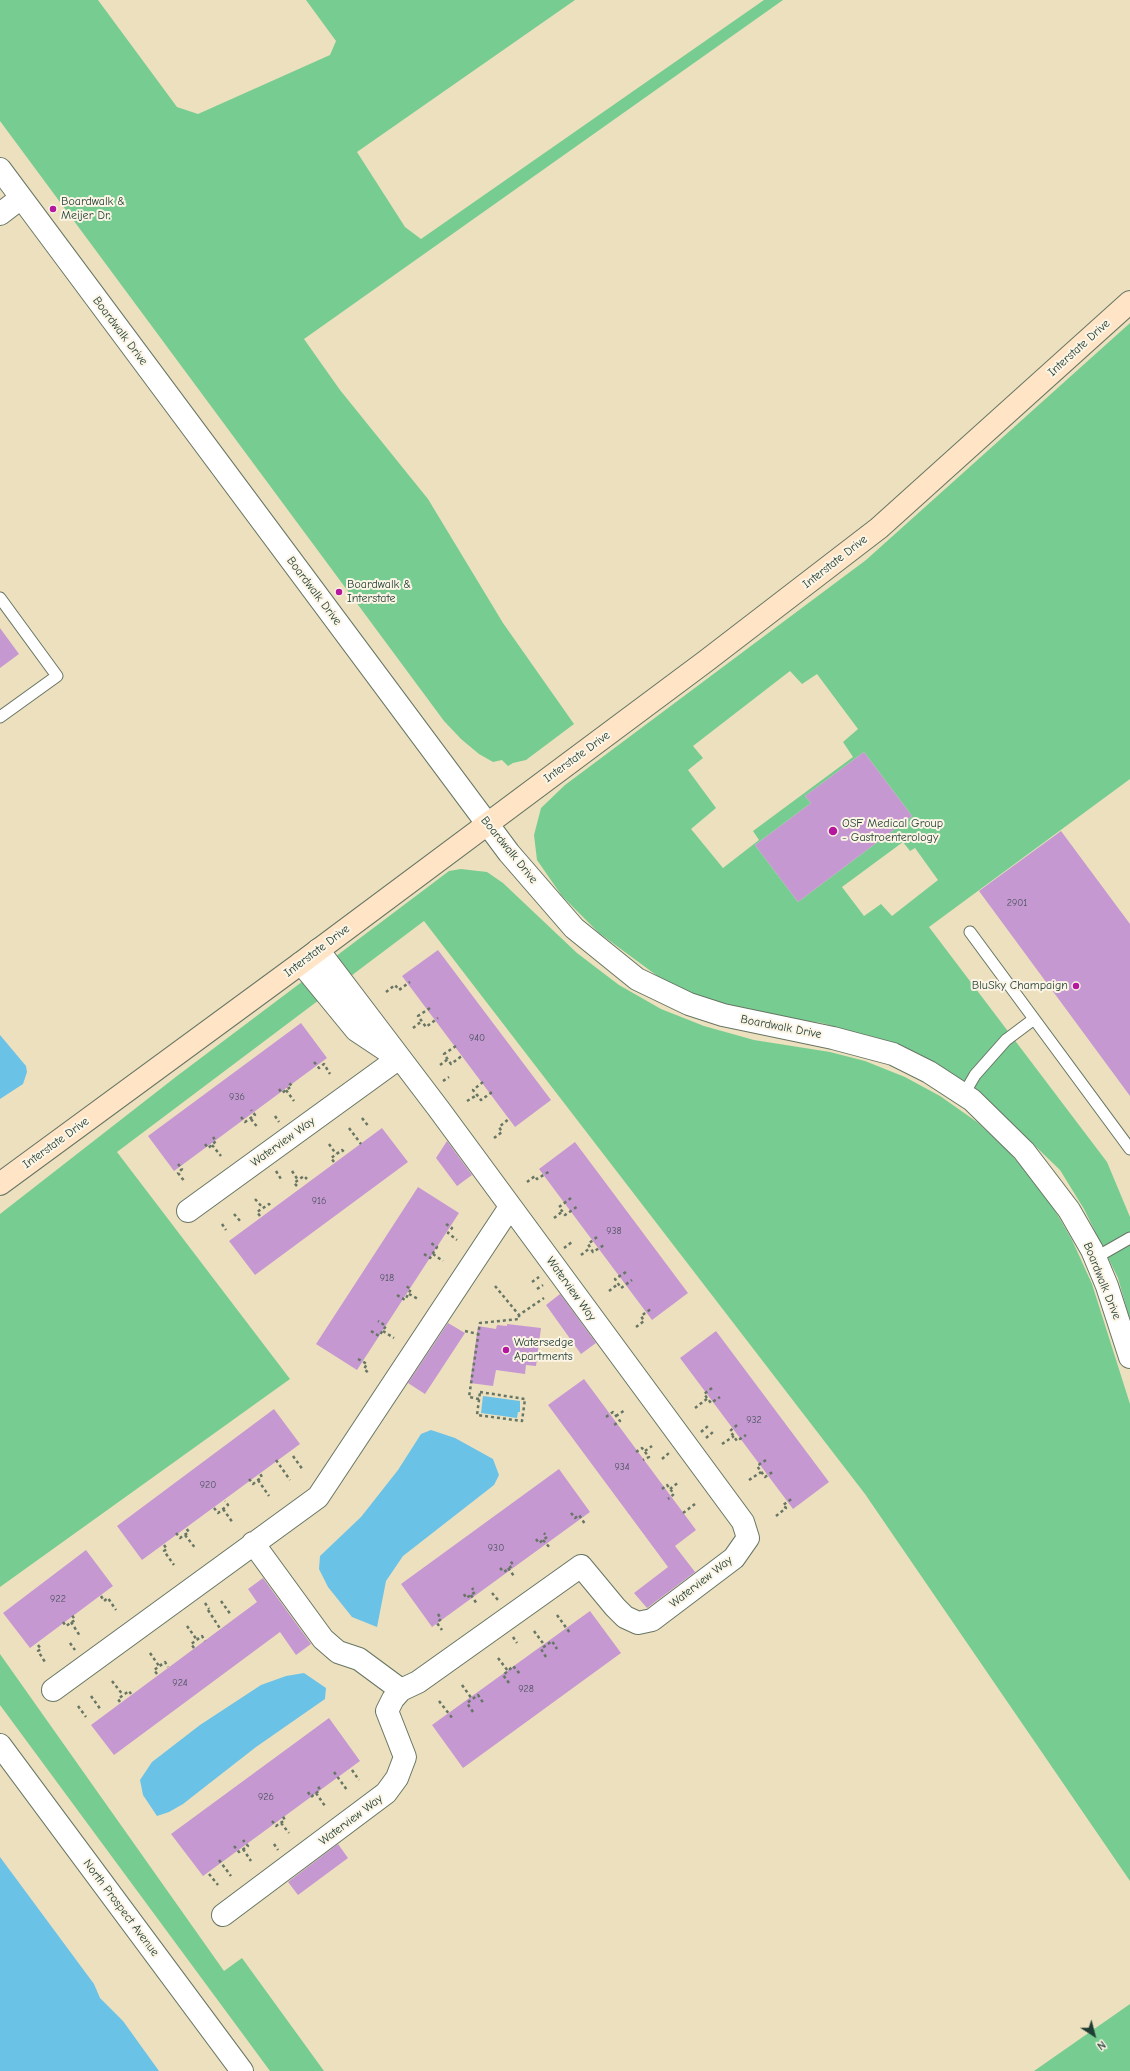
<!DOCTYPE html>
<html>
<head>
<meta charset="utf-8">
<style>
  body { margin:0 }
  #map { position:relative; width:1130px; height:2071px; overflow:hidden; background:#ede0be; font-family:"Comic Neue",sans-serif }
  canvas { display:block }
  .north { position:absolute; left:1074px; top:2015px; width:40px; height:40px; -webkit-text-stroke:3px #fcf5e5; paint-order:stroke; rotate:144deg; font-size:11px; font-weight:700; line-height:16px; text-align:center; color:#1f3d34 }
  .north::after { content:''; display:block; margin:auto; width:14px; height:18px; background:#1f3d34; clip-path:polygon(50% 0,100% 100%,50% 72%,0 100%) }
</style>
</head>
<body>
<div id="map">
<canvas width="1130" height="2071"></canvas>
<div class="north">N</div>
</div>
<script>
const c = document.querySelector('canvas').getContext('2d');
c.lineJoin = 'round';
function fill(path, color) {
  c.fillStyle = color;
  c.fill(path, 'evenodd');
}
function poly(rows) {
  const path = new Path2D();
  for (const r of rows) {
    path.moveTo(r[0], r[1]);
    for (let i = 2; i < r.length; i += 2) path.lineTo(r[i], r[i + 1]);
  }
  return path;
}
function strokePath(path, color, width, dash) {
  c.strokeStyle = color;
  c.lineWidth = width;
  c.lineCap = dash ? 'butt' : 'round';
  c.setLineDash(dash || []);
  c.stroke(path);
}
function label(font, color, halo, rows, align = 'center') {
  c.font = font + ' "Comic Neue",sans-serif';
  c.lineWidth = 4;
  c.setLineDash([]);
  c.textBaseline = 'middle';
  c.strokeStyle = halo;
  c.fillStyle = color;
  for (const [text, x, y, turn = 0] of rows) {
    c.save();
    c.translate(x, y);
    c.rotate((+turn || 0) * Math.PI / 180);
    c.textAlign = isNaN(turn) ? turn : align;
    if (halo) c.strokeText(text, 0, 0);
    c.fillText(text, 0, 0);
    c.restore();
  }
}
fill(poly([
  [0,0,98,0,177,107,198,114,330,55,336,41,306,0,575,0,357,152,405,227,421,239,764,0,783,0,304,339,340,390,428,499,503,623,574,724,526,760,513,763,508,766,502,760,493,762,479,754,461,739,444,721,0,121],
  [1130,323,1130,779,929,927,1107,1162,1130,1217,1130,1320,1118,1278,1084,1209,1060,1170,976,1089,905,1048,822,1023,758,1014,707,999,667,983,599,933,562,896,537,860,534,835,541,808,565,785,866,560],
  [790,671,802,684,817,674,858,729,843,742,853,757,753,831,759,840,723,868,691,829,716,808,688,770,703,758,693,746],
  [864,752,912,816,798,902,755,845,811,803,805,796],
  [903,842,910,851,915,848,938,880,892,916,881,904,864,916,842,887],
  [461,869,487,872,503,883,577,953,619,985,661,1009,704,1026,754,1040,830,1052,865,1061,905,1077,940,1096,977,1122,1007,1150,1036,1182,1057,1214,1072,1240,1092,1284,1130,1404,1130,1881,865,1494,424,921,117,1152,290,1379,0,1587,0,1214,177,1076,449,871],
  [0,1654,224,1971,242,1958,324,2071,270,2071,0,1705],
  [1130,2004,1130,2071,1034,2071]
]), '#77cd91');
fill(poly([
  [0,1035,26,1066,27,1072,23,1084,0,1099],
  [483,1396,520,1401,520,1412,518,1412,517,1418,481,1413],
  [431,1430,455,1438,493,1459,499,1475,494,1485,403,1556,386,1581,377,1627,352,1617,328,1587,319,1569,320,1556,361,1517,398,1470,421,1434],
  [304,1673,326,1688,325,1699,256,1747,183,1804,169,1812,157,1816,143,1795,140,1780,152,1762,200,1725,261,1685,286,1676],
  [0,1857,94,1984,100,1998,123,2021,159,2071,0,2071]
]), '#6ac2e7');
fill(poly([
  [0,628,19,654,0,668],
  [864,752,912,816,798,902,755,845,811,803,805,796],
  [1061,831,1130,924,1130,1096,979,891],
  [438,950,551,1100,515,1127,402,976],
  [301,1023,327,1058,174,1171,148,1136],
  [382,1128,408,1162,255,1275,229,1241],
  [447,1141,472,1175,457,1186,436,1158],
  [575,1142,688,1293,652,1320,539,1169],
  [418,1187,459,1213,357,1370,316,1344],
  [560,1294,596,1343,581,1354,546,1305],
  [448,1323,465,1333,425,1394,408,1383],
  [507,1324,541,1328,536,1366,526,1365,525,1374,496,1370,493,1386,470,1383,478,1326,496,1329,497,1325,507,1326],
  [716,1331,829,1482,793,1509,680,1358],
  [584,1379,696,1530,675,1546,695,1572,647,1608,634,1593,668,1567,548,1405],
  [274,1409,300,1444,142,1560,117,1526],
  [559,1469,590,1512,432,1627,401,1584],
  [86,1550,113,1586,30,1648,3,1613],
  [263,1578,311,1644,296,1655,280,1632,114,1755,91,1725,257,1602,248,1589],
  [590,1611,621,1653,463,1768,432,1725],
  [329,1718,360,1761,203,1876,171,1834],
  [338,1844,348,1858,298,1895,288,1882]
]), '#c698d2');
const service = poly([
  [0,598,57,676,0,717],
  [970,932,1130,1149],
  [964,1094,975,1075,1006,1040,1034,1019],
  [1095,1258,1130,1238]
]);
const minor = poly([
  [301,963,356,1030,386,1050],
  [188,1211,399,1058],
  [253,1543,323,1639,338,1652,359,1659,401,1690],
  [53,1690,318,1497,510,1207],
  [223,1915,386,1793,397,1778,405,1757,387,1711,393,1699,401,1690,418,1682,581,1566,615,1607,625,1617,638,1623,652,1620,734,1558,748,1538,743,1522,438,1108,318,950]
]);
const tertiary = poly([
  [0,169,509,853,574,928,637,979,689,1004,723,1015,833,1038,893,1054,929,1072,972,1100,1024,1151,1069,1210,1092,1250,1107,1286,1130,1357],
  [0,214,21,198],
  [0,1745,242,2071]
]);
const secondary = poly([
  [0,1184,301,963,706,661,879,528,1130,302]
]);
strokePath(service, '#677664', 13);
strokePath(minor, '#677664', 24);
strokePath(tertiary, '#677664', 24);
strokePath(secondary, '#677664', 24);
strokePath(poly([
  [386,992,395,985,399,990,410,982],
  [430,1008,418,1016,426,1027,438,1018],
  [413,1028,422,1021],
  [456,1046,444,1054,451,1064,463,1055],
  [314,1062,319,1068,324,1064,330,1074],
  [440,1065,448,1059],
  [443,1081,449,1077],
  [483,1082,473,1090,481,1100,492,1092],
  [279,1089,282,1093,286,1090,292,1086,288,1082],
  [286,1090,294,1101],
  [467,1101,477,1095],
  [275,1116,279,1122],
  [241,1117,245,1122,255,1115,251,1110],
  [362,1118,369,1127],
  [251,1119,258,1128],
  [349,1128,361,1144],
  [494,1138,502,1132,499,1127,510,1118],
  [205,1144,208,1148,212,1145,216,1141,213,1137],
  [329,1144,336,1154],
  [212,1145,221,1156],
  [334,1162,331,1158,342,1150,345,1153],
  [178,1164,182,1169,178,1173,185,1182],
  [276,1171,281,1179],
  [292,1171,298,1180],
  [527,1182,535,1176,537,1179,550,1171],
  [297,1186,294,1183,304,1176,307,1179],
  [571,1198,559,1207,565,1215,578,1206],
  [255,1199,263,1208],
  [234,1214,241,1222],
  [260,1216,257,1212,269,1204,271,1207],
  [554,1218,563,1211],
  [222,1224,226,1230],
  [446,1224,452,1228,448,1233,457,1240],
  [597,1237,588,1244,593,1252,604,1245],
  [564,1248,572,1242],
  [424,1254,430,1258,437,1247,431,1243],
  [433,1254,443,1261],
  [581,1255,590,1248],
  [626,1272,615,1279,621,1288,632,1280],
  [532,1282,539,1277],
  [495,1286,519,1315,544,1298],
  [537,1289,543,1285],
  [609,1291,618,1284],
  [409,1294,418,1299],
  [397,1295,405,1300,411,1289,404,1285],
  [636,1327,644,1321,641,1316,651,1309],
  [371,1331,379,1336,386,1326,378,1321],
  [383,1331,394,1338],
  [465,1331,478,1334],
  [358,1359,367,1364,364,1369,370,1374],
  [712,1388,704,1394,711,1403,720,1397],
  [480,1392,525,1399,522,1421,477,1415,480,1392],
  [479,1399,469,1397,480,1323,519,1319,519,1315],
  [695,1408,708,1398],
  [616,1416,625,1410],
  [606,1417,613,1412,620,1421,614,1425],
  [737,1425,730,1431,737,1441,746,1435],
  [701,1432,708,1426],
  [706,1438,713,1432],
  [722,1444,734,1436],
  [645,1451,652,1446],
  [636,1452,642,1448,649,1457,643,1460],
  [293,1456,303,1470],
  [662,1459,669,1453],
  [276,1460,290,1480],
  [766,1460,757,1466,765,1477,774,1471],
  [249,1479,253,1484,258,1480,262,1477,259,1472],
  [258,1480,269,1496],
  [749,1480,761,1472],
  [662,1489,667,1485,674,1494,668,1499],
  [670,1489,679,1482],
  [214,1508,218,1513,228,1505,225,1501],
  [223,1509,233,1523],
  [571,1513,575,1518,579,1515,585,1524],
  [683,1513,695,1504],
  [776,1516,786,1508,783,1505,793,1498],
  [176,1533,180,1538,189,1532,186,1528],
  [185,1535,196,1549],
  [536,1539,539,1543,547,1537,544,1533],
  [543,1540,551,1549],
  [164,1545,167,1549,164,1551,174,1565],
  [500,1568,504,1572,513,1565,510,1560],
  [508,1568,514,1576],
  [492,1593,498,1600],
  [464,1594,466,1598,471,1595,475,1592,472,1588],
  [471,1595,477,1604],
  [101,1596,104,1601,108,1598,116,1610],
  [221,1601,231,1615],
  [205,1603,209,1609],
  [208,1610,221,1630],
  [438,1614,441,1619,437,1623,442,1630],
  [557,1615,570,1633],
  [63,1622,66,1626,75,1620,72,1615],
  [71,1622,80,1636],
  [187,1626,197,1640],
  [534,1631,545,1646],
  [513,1637,517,1643],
  [70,1643,75,1650],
  [38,1645,41,1649,38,1651,45,1662],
  [194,1648,191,1644,202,1636,205,1641],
  [150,1653,159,1666],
  [546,1657,541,1649,552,1641,557,1649],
  [498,1658,508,1671],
  [157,1674,154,1670,165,1662,168,1667],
  [112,1681,123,1695],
  [509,1683,503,1675,508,1671,513,1666,520,1674],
  [462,1685,472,1699],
  [91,1696,101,1710],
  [439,1701,453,1719],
  [120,1702,118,1699,129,1691,131,1694],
  [78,1706,86,1717],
  [473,1712,467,1703,478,1695,484,1704],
  [352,1770,359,1780],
  [334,1772,347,1790],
  [308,1792,311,1797,320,1790,318,1786],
  [316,1793,325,1806],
  [272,1821,276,1826,285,1820,282,1815],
  [281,1823,289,1833],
  [274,1844,278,1850],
  [234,1846,239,1852,248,1846,243,1840],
  [243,1849,251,1861],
  [219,1860,231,1876],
  [209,1874,218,1885]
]), '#677664', 2.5, [3, 3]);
strokePath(service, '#fff', 11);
strokePath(minor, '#fff', 22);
strokePath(tertiary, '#fff', 22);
strokePath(secondary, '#ffe4c6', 22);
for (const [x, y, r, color] of [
  [53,209,4,"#b5179e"],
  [339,592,4,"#b5179e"],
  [833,831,5,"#b5179e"],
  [1076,986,4,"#b5179e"],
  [506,1350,4,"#b5179e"]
]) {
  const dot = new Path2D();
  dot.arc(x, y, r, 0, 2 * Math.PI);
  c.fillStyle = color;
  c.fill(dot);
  strokePath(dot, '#fcf5e5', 1.5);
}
label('10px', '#49545c', null, [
  ["2901",1017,903],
  ["940",477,1038],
  ["936",237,1097],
  ["916",319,1201],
  ["938",614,1231],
  ["918",387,1278],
  ["932",754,1420],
  ["934",622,1467],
  ["920",208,1485],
  ["930",496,1548],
  ["922",58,1599],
  ["924",180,1683],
  ["928",526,1689],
  ["926",266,1797]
]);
label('12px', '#1f3d34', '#fcf5e5', [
  ["Boardwalk &",61,202],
  ["Meijer Dr.",61,216],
  ["Boardwalk &",347,585],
  ["Interstate",347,599],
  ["OSF Medical Group",842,824],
  ["- Gastroenterology",842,838],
  ["BluSky Champaign",1068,986,"right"],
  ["Watersedge",514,1343],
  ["Apartments",514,1357]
], 'left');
label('12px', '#1f3d34', '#fcf5e5', [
  ["Boardwalk Drive",120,331,53],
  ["Interstate Drive",1079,348,-42],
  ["Interstate Drive",835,562,-38],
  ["Boardwalk Drive",314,591,53],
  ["Interstate Drive",577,757,-36],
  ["Boardwalk Drive",509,850,51],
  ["Interstate Drive",317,951,-37],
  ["Boardwalk Drive",781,1027,11],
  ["Waterview Way",283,1142,-36],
  ["Interstate Drive",56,1143,-36],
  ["Boardwalk Drive",1102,1281,68],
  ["Waterview Way",571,1289,54],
  ["Waterview Way",701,1582,-38],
  ["Waterview Way",351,1820,-37],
  ["North Prospect Avenue",121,1908,53]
]);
</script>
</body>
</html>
